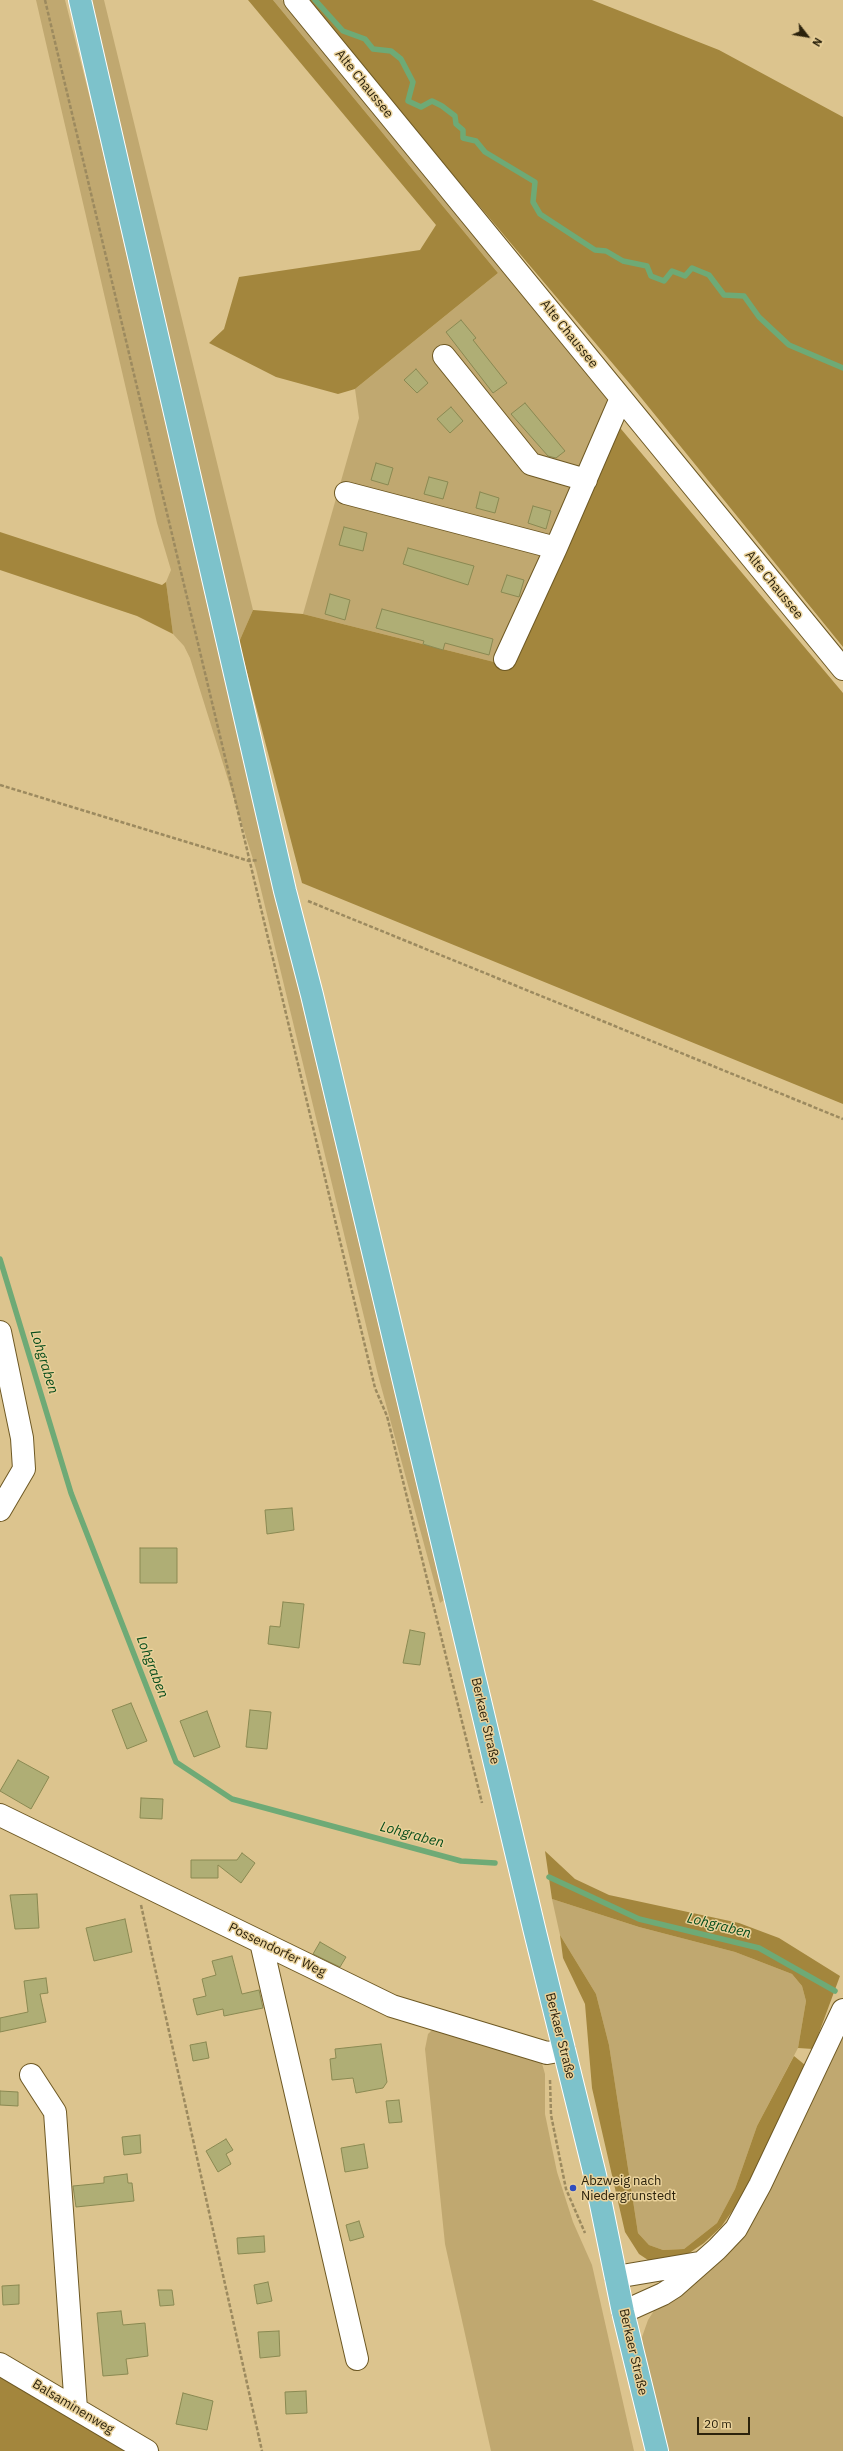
<!DOCTYPE html>
<html>
<head>
<meta charset="utf-8">
<style>
  body { margin:0 }
  #map { position:relative; width:843px; height:2451px; overflow:hidden; background:#dcc48e; font-family:"IBM Plex Sans",sans-serif }
  canvas { display:block }
  .north { position:absolute; left:787px; top:16px; width:40px; height:40px; -webkit-text-stroke:3px #e9d19a; paint-order:stroke; rotate:121deg; font-size:11px; font-weight:700; line-height:16px; text-align:center; color:#2b220c }
  .north::after { content:''; display:block; margin:auto; width:14px; height:18px; background:#2b220c; clip-path:polygon(50% 0,100% 100%,50% 72%,0 100%) }
  .scale { position:absolute; left:697px; top:2417px; width:53px; height:18px; box-sizing:border-box; border:2px solid #2b220c; border-top:0; padding-left:5px; font-size:12px; line-height:14px; white-space:nowrap; color:#2b220c; -webkit-text-stroke:3px #e9d19a; paint-order:stroke }
</style>
</head>
<body>
<div id="map">
<canvas width="843" height="2451"></canvas>
<div class="north">N</div>
<div class="scale">20 m</div>
</div>
<script>
const c = document.querySelector('canvas').getContext('2d');
c.lineJoin = 'round';
function fill(path, color) {
  c.fillStyle = color;
  c.fill(path, 'evenodd');
}
function poly(rows) {
  const path = new Path2D();
  for (const r of rows) {
    path.moveTo(r[0], r[1]);
    for (let i = 2; i < r.length; i += 2) path.lineTo(r[i], r[i + 1]);
  }
  return path;
}
function strokePath(path, color, width, dash) {
  c.strokeStyle = color;
  c.lineWidth = width;
  c.lineCap = dash ? 'butt' : 'round';
  c.setLineDash(dash || []);
  c.stroke(path);
}
function label(font, color, halo, rows, align = 'center') {
  c.font = font + ' "IBM Plex Sans",sans-serif';
  c.lineWidth = 3;
  c.setLineDash([]);
  c.textBaseline = 'middle';
  c.strokeStyle = halo;
  c.fillStyle = color;
  for (const [text, x, y, turn = 0] of rows) {
    c.save();
    c.translate(x, y);
    c.rotate((+turn || 0) * Math.PI / 180);
    c.textAlign = isNaN(turn) ? turn : align;
    if (halo) c.strokeText(text, 0, 0);
    c.fillText(text, 0, 0);
    c.restore();
  }
}
fill(poly([
  [36,0,65,0,96,122,211,621,444,1600,440,1603,378,1375,256,869,190,658,184,646,173,634,166,582,171,570,157,523],
  [91,0,104,0,253,610,239,642],
  [273,0,282,0,616,402,510,666,303,614,359,418,355,389,498,273],
  [552,1899,639,1927,735,1952,792,1974,802,1986,806,2001,798,2048,757,2126,735,2189,717,2223,684,2249,663,2250,649,2245,638,2233,609,2045,596,1994,560,1935],
  [433,2029,541,2060,545,2074,545,2114,557,2172,573,2222,592,2265,634,2451,491,2451,445,2244,425,2049,428,2034],
  [843,2035,843,2451,667,2451,644,2355,642,2337,648,2320,657,2306,735,2245,752,2223]
]), '#c0a870');
fill(poly([
  [248,0,273,0,498,273,355,389,338,394,276,377,209,343,224,329,239,277,420,250,436,225],
  [305,0,592,0,719,50,843,117,843,647,630,384],
  [616,423,843,693,843,1104,302,883,239,642,253,610,303,614,510,666],
  [0,532,162,585,166,582,173,634,137,616,0,570],
  [545,1851,575,1879,609,1895,739,1923,779,1938,840,1976,813,2049,798,2048,806,2001,802,1986,792,1974,735,1952,639,1927,552,1899],
  [560,1935,596,1994,609,2045,638,2233,649,2245,663,2250,684,2249,717,2223,735,2189,757,2126,794,2056,805,2065,754,2175,733,2210,721,2227,704,2243,685,2256,666,2260,648,2260,639,2254,625,2232,592,2088,585,2004,563,1958],
  [0,2355,160,2451,0,2451]
]), '#a3863d');
strokePath(poly([
  [315,0,343,31,365,39,373,49,391,51,401,59,413,82,408,101,421,107,432,101,442,106,455,116,456,124,463,130,463,138,476,141,485,152,535,182,533,202,540,214,595,250,606,251,623,261,647,266,651,276,664,281,672,271,685,276,692,268,709,275,724,295,744,296,759,317,789,345,843,368],
  [0,1259,71,1493,176,1762,232,1799,461,1861,495,1863],
  [549,1877,639,1919,759,1948,835,1991]
]), '#6eaa76', 5.5);
const building = poly([
  [461,320,476,338,473,340,507,383,493,393,446,332,461,320],
  [416,369,428,383,417,393,404,380,416,369],
  [525,403,565,451,556,458,548,456,511,414,525,403],
  [451,407,463,421,450,433,437,419,451,407],
  [376,463,393,468,388,485,371,480,376,463],
  [429,477,448,482,443,499,424,494,429,477],
  [480,492,499,498,495,513,476,508,480,492],
  [533,506,551,511,546,529,528,523,533,506],
  [344,527,367,533,363,551,339,545,344,527],
  [408,548,474,566,468,585,403,564,408,548],
  [507,575,524,580,519,597,501,592,507,575],
  [330,594,350,600,345,620,325,614,330,594],
  [382,609,493,639,489,655,445,643,443,650,423,644,424,641,376,628,382,609],
  [292,1508,294,1530,267,1534,265,1510,292,1508],
  [140,1548,177,1548,177,1583,140,1583,140,1548],
  [283,1602,304,1604,299,1648,268,1644,270,1626,280,1627,283,1602],
  [410,1630,425,1633,420,1665,403,1663,410,1630],
  [131,1703,147,1741,127,1749,112,1710,131,1703],
  [250,1710,271,1712,267,1749,246,1747,250,1710],
  [207,1711,220,1747,194,1757,180,1721,207,1711],
  [18,1760,49,1777,31,1809,0,1791,18,1760],
  [141,1798,163,1799,162,1819,140,1818,141,1798],
  [242,1853,255,1863,241,1883,218,1865,218,1878,191,1878,191,1860,237,1860,242,1853],
  [37,1894,39,1928,15,1929,10,1895,37,1894],
  [125,1919,132,1952,94,1961,86,1928,125,1919],
  [320,1942,346,1957,340,1967,313,1954,320,1942],
  [232,1956,242,1994,259,1990,263,2008,224,2016,223,2009,197,2015,193,1999,206,1996,202,1979,216,1975,212,1961,232,1956],
  [46,1978,48,1993,40,1994,46,2022,0,2032,0,2018,28,2012,24,1981,46,1978],
  [206,2042,209,2058,193,2061,190,2045,206,2042],
  [381,2044,387,2082,383,2088,356,2093,353,2078,332,2080,330,2059,336,2058,335,2049,381,2044],
  [0,2091,18,2092,18,2106,0,2105,0,2091],
  [399,2100,402,2122,389,2123,386,2101,399,2100],
  [140,2135,141,2153,124,2155,122,2137,140,2135],
  [226,2139,233,2150,226,2154,231,2164,218,2172,206,2151,226,2139],
  [364,2144,368,2168,345,2172,341,2148,364,2144],
  [127,2174,128,2183,132,2183,134,2201,76,2207,73,2186,104,2183,104,2177,127,2174],
  [359,2221,364,2237,350,2241,346,2225,359,2221],
  [264,2236,265,2252,238,2254,237,2238,264,2236],
  [268,2282,272,2301,257,2304,254,2285,268,2282],
  [19,2285,19,2304,3,2305,2,2286,19,2285],
  [158,2290,172,2290,174,2305,160,2306,158,2290],
  [121,2311,123,2325,145,2323,148,2356,126,2359,128,2374,103,2376,97,2313,121,2311],
  [279,2331,280,2356,260,2358,258,2332,279,2331],
  [306,2391,307,2413,286,2414,285,2392,306,2391],
  [183,2393,213,2401,207,2430,176,2424,183,2393]
]);
fill(building, '#afae75');
strokePath(building, '#8a8952', 1);
const minor = poly([
  [295,0,843,669],
  [444,356,531,464,586,480],
  [346,493,556,548],
  [505,659,556,548,621,398],
  [0,1332,22,1438,24,1469,0,1510],
  [0,1815,392,2006,547,2053,564,2050],
  [261,1942,357,2359],
  [31,2075,55,2112,76,2409],
  [616,2277,699,2263],
  [623,2312,663,2294,674,2287,717,2249,736,2229,760,2185,843,2010],
  [0,2364,147,2451]
]);
const major = poly([
  [80,0,285,891,312,995,535,1932,595,2175,623,2312,657,2451]
]);
strokePath(minor, '#6e5924', 24);
strokePath(major, '#fff', 24);
strokePath(poly([
  [45,0,375,1388,387,1416,482,1803],
  [0,785,249,861,258,860],
  [308,901,843,1119],
  [141,1905,262,2451],
  [550,2080,551,2115,566,2189,585,2233]
]), '#9c8a5f', 2.5, [4, 2]);
strokePath(minor, '#fff', 22);
strokePath(major, '#7dc2cb', 22);
for (const [x, y, r, color] of [
  [573,2188,4,"#304dbe"]
]) {
  const dot = new Path2D();
  dot.arc(x, y, r, 0, 2 * Math.PI);
  c.fillStyle = color;
  c.fill(dot);
  strokePath(dot, '#e9d19a', 1.5);
}
label('13px', '#2b220c', '#e9d19a', [
  ["Alte Chaussee",364,84,51],
  ["Alte Chaussee",569,334,51],
  ["Alte Chaussee",774,585,51],
  ["Berkaer Straße",485,1721,77],
  ["Possendorfer Weg",277,1950,26],
  ["Berkaer Straße",560,2036,76],
  ["Berkaer Straße",633,2352,77],
  ["Balsaminenweg",73,2407,31]
]);
label('13px', '#2b220c', '#e9d19a', [
  ["Abzweig nach",581,2181],
  ["Niedergrunstedt",581,2196]
], 'left');
label('italic 14px', '#074c1b', '#e9d19a', [
  ["Lohgraben",44,1362,73],
  ["Lohgraben",152,1667,69],
  ["Lohgraben",412,1835,15],
  ["Lohgraben",719,1926,14]
]);
</script>
</body>
</html>
